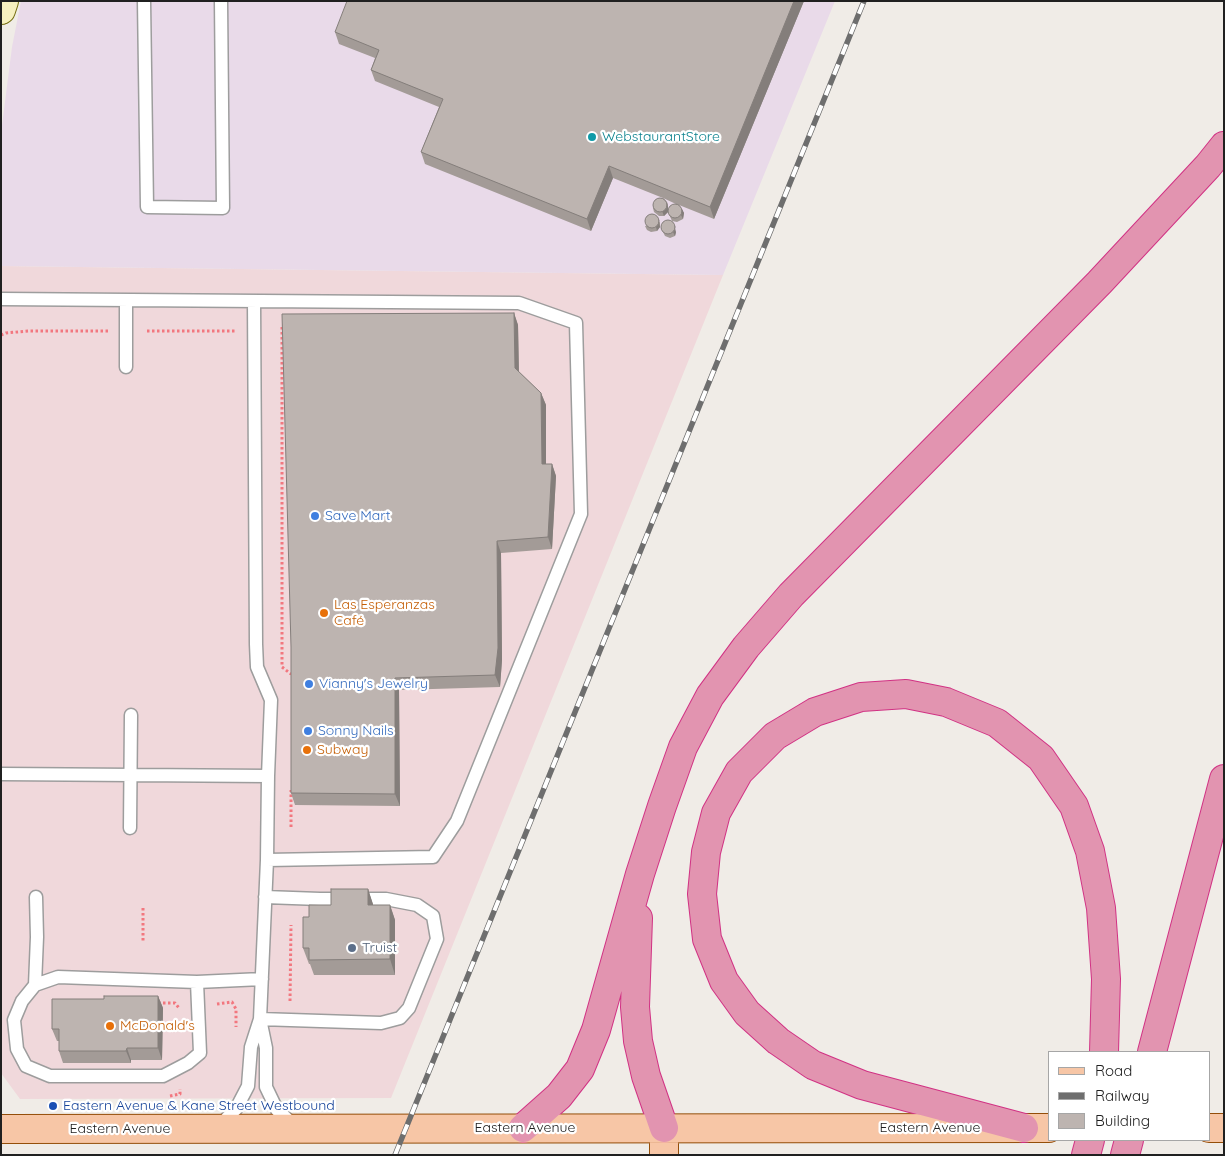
<!DOCTYPE html>
<html>
<head>
<meta charset="utf-8">
<style>
  body { margin:0 }
  #map { position:relative; width:1225px; height:1156px; overflow:hidden; background:#f0ece7; font-family:Quicksand,sans-serif }
  canvas { display:block }
  .frame { position:absolute; inset:0; border:2px solid #202020; pointer-events:none }
  .legend { position:absolute; left:1048px; top:1051px; width:162px; height:90px; box-sizing:border-box; background:#fff; border:1px solid #a6a6a6; margin:0; padding:6px 9px; list-style:none; font-size:15px; color:#202020 }
  .legend li { display:flex; align-items:center; gap:10px; height:25px }
  .legend b { width:25px; border:1px solid #a6a6a6 }
</style>
</head>
<body>
<div id="map">
<canvas width="1225" height="1156"></canvas>
<div class="frame"></div>
<ul class="legend">
<li><b style="height:6px;background:#f7c6a6"></b>Road</li>
<li><b style="height:6px;background:#6e6e6e"></b>Railway</li>
<li><b style="height:14px;background:#bdb4b0"></b>Building</li>
</ul>
</div>
<script>
const c = document.querySelector('canvas').getContext('2d');
c.lineJoin = 'round';
function fill(path, color) {
  c.fillStyle = color;
  c.fill(path, 'evenodd');
}
function poly(rows) {
  const path = new Path2D();
  for (const r of rows) {
    if (r.length === 3) {
      path.moveTo(r[0] + r[2], r[1]);
      path.arc(r[0], r[1], r[2], 0, 2 * Math.PI);
      continue;
    }
    path.moveTo(r[0], r[1]);
    for (let i = 2; i < r.length; i += 2) path.lineTo(r[i], r[i + 1]);
  }
  return path;
}
function strokePath(path, color, width, dash) {
  c.strokeStyle = color;
  c.lineWidth = width;
  c.lineCap = dash ? 'butt' : 'round';
  c.setLineDash(dash || []);
  c.stroke(path);
}
function label(font, color, halo, rows, align = 'center') {
  c.font = font + ' Quicksand,sans-serif';
  c.lineWidth = 4.5;
  c.setLineDash([]);
  c.textBaseline = 'middle';
  c.strokeStyle = halo;
  c.fillStyle = color;
  for (const [text, x, y, turn = 0] of rows) {
    c.save();
    c.translate(x, y);
    c.rotate((+turn || 0) * Math.PI / 180);
    c.textAlign = isNaN(turn) ? turn : align;
    if (halo) c.strokeText(text, 0, 0);
    c.fillText(text, 0, 0);
    c.restore();
  }
}
fill(poly([
  [1,266,723,275,391,1098,20,1099,1,1073]
]), '#f0d8db');
fill(poly([
  [21,1,835,1,723,275,1,266,1,133,12,47]
]), '#e9dae9');
const service = poly([
  [144,1,147,207,223,208,221,1],
  [1,299,519,303,576,323,581,514,457,821,433,857,267,860,260,1019,266,1048,266,1087,277,1110,294,1125],
  [126,300,126,367],
  [254,301,256,644,257,667,271,700,268,776],
  [1,774,268,776,267,860],
  [130,828,131,715],
  [58,977,197,982,200,1053,188,1063,163,1076,50,1076,26,1066,17,1049,14,1020,22,1001,35,985,58,977],
  [197,982,262,979],
  [35,985,37,937,36,897],
  [260,1019,381,1023,400,1018,409,1008,437,939,433,916,417,905,386,899,320,899,265,897],
  [218,1127,236,1109,248,1086,251,1047,260,1019]
]);
const secondary = poly([
  [1,10,4,1]
]);
const primary = poly([
  [664,1128,664,1155],
  [1209,1128,1224,1128],
  [1,1129,1049,1128]
]);
const motorway = poly([
  [638,918,635,1007,638,1041,646,1076,664,1128],
  [1152,1052,1224,779],
  [523,1128,559,1096,580,1069,596,1030,640,874,662,806,683,747,710,696,746,647,791,595,1099,283,1208,166,1224,146],
  [1024,1128,862,1085,813,1065,778,1041,747,1013,724,981,707,939,702,894,706,852,716,813,739,772,775,736,815,712,861,697,906,694,946,702,997,723,1041,758,1074,806,1090,851,1101,908,1106,979,1104,1052],
  [1086,1155,1090,1140],
  [1125,1155,1129,1140]
]);
strokePath(service, '#9d9d9d', 15);
strokePath(secondary, '#736c0c', 30);
strokePath(primary, '#944e09', 30);
strokePath(motorway, '#d13284', 30);
strokePath(poly([
  [285,325,282,325,282,667,291,674,291,676],
  [147,331,237,331],
  [1,335,6,333,28,331,108,331],
  [291,827,291,790],
  [143,908,143,943],
  [290,1001,291,925],
  [158,1003,175,1003,179,1008],
  [217,1004,232,1002,236,1009,236,1027],
  [170,1096,180,1094,180,1089]
]), '#f2777f', 3, [2.5, 2.5]);
strokePath(service, '#fff', 12);
strokePath(secondary, '#f6f0bf', 28);
strokePath(primary, '#f7c6a6', 28);
strokePath(motorway, '#e294b0', 28);
const rail = poly([
  [395,1155,864,1]
]);
strokePath(rail, '#6e6e6e', 5.5);
strokePath(rail, '#fff', 4, [11]);
fill(poly([
  [804,1,714,219,679,205,684,213,683,219,677,222,672,221,668,212,664,216,659,216,654,212,653,208,663,198,613,178,591,231,425,164,421,152,439,107,375,81,371,70,375,58,339,44,335,32],
  [663,198,676,204,668,209,668,207,667,202],
  [660,222,660,227,657,231,651,232,647,230,645,226],
  [661,228,676,232,675,236,670,238,665,236],
  [514,313,518,325,519,372,541,393,546,405,546,464,552,464,556,476,552,549,501,553,502,660,500,687,399,690,400,806,295,805,291,793],
  [368,889,373,905,390,905,395,920,395,975,314,975,310,964,309,964,303,948,309,917,331,905],
  [158,996,163,1008,162,1060,131,1060,131,1063,63,1063,59,1051,59,1041,57,1041,52,1029,104,999]
]), '#a39b97');
fill(poly([
  [794,1,804,1,714,219,710,207],
  [609,166,613,178,591,231,587,219],
  [667,202,668,207,668,212,664,216,662,211],
  [682,209,684,213,683,219,681,215],
  [658,217,660,227,657,231,656,227],
  [675,228,676,232,675,236,673,232],
  [514,313,518,325,519,379,515,368],
  [541,393,546,405,546,476,542,464],
  [552,464,556,476,552,549,548,537],
  [497,541,501,553,502,660,500,687,495,675],
  [395,678,399,690,400,806,395,794],
  [368,889,373,904,373,921,368,905],
  [390,905,395,920,395,975,390,959],
  [158,996,163,1008,162,1060,158,1048],
  [127,1048,131,1060,131,1063,126,1051]
]), '#847e7b');
const building = poly([
  [347,1,794,1,710,207,609,166,587,219,421,152,443,99,371,70,379,50,335,32,347,1],
  [660,205,7],
  [675,211,7],
  [652,221,7],
  [668,227,7],
  [514,313,515,368,541,393,542,464,552,464,548,537,497,541,498,648,495,675,395,678,395,794,291,793,291,647,282,314,514,313],
  [331,889,368,889,368,905,390,905,390,959,309,960,309,948,303,948,303,917,309,917,309,905,331,905,331,889],
  [104,996,158,996,158,1048,127,1048,126,1051,59,1051,59,1029,52,1029,52,999,104,999,104,996]
]);
fill(building, '#bdb4b0');
strokePath(building, '#847e7b', 1);
for (const [x, y, r, color] of [
  [592,137,5,"#0f9aa8"],
  [315,516,5,"#3f7fe0"],
  [324,613,5,"#e8710a"],
  [309,684,5,"#3f7fe0"],
  [308,731,5,"#3f7fe0"],
  [307,750,5,"#e8710a"],
  [352,948,5,"#5c6f8a"],
  [110,1026,5,"#e8710a"],
  [53,1106,5,"#1a4fb4"]
]) {
  const dot = new Path2D();
  dot.arc(x, y, r, 0, 2 * Math.PI);
  c.fillStyle = color;
  c.fill(dot);
  strokePath(dot, '#fff', 2);
}
label('14px', '#0d838f', '#fff', [
  ["WebstaurantStore",602,137]
], 'left');
label('14px', '#366cbe', '#fff', [
  ["Save Mart",325,516],
  ["Vianny's Jewelry",319,684],
  ["Sonny Nails",318,731]
], 'left');
label('14px', '#c56008', '#fff', [
  ["Las Esperanzas",334,605],
  ["Café",334,621],
  ["Subway",317,750],
  ["McDonald's",120,1026]
], 'left');
label('14px', '#4e5e75', '#fff', [
  ["Truist",362,948]
], 'left');
label('14px', '#164399', '#fff', [
  ["Eastern Avenue & Kane Street Westbound",63,1106]
], 'left');
label('14px', '#202020', '#fff', [
  ["Eastern Avenue",525,1128],
  ["Eastern Avenue",930,1128],
  ["Eastern Avenue",120,1129]
]);
</script>
</body>
</html>
